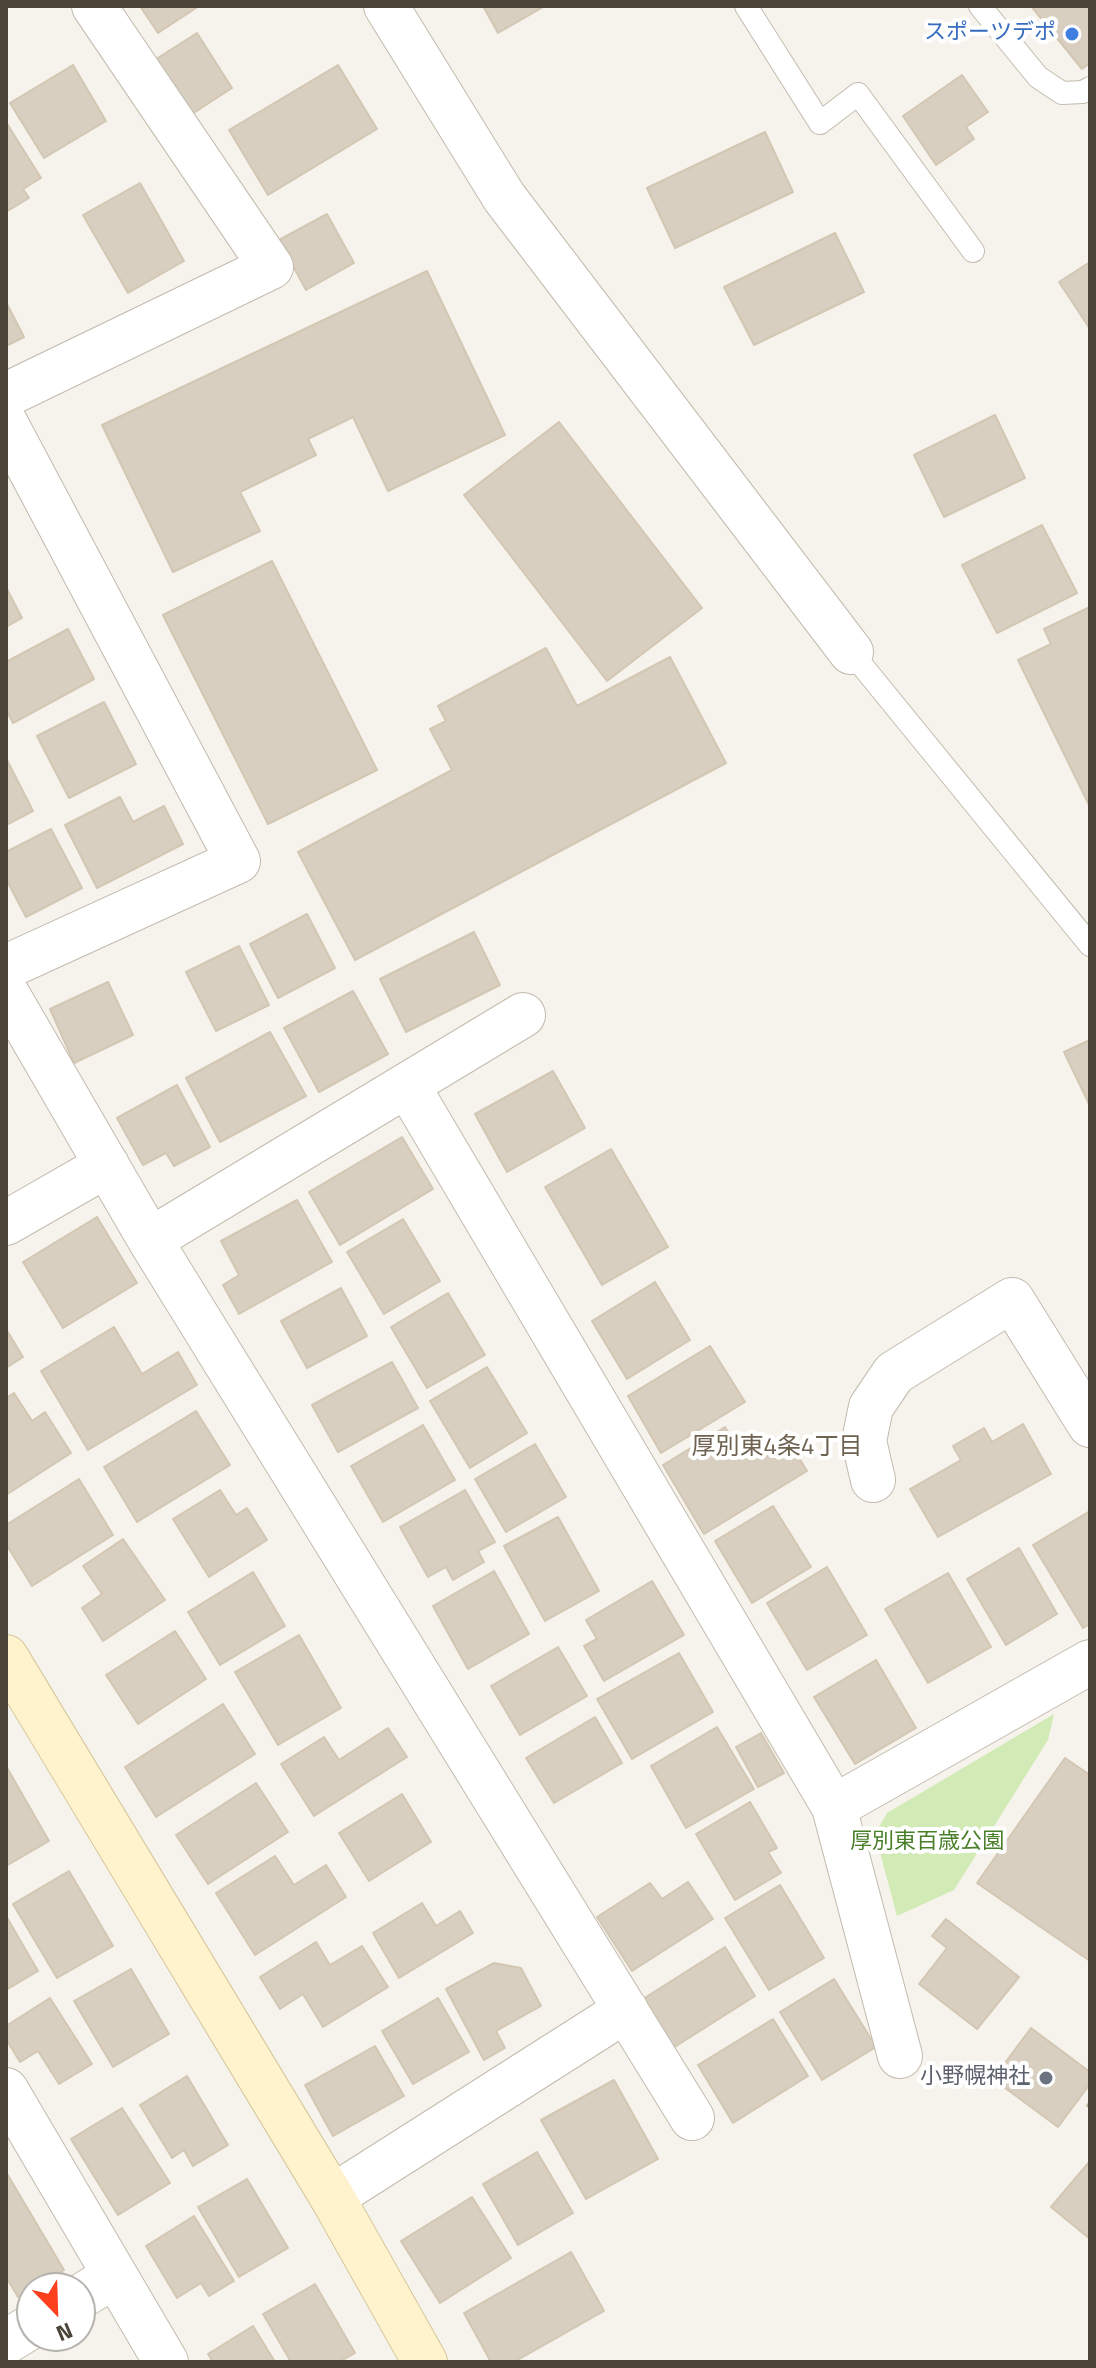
<!DOCTYPE html>
<html>
<head>
<meta charset="utf-8">
<style>
  body { margin:0 }
  #map { position:relative; width:1096px; height:2368px; overflow:hidden; background:#f6f3ec; font-family:"Titillium Web",sans-serif }
  canvas { display:block }
  .frame { position:absolute; inset:0; border:8px solid #4b4439; pointer-events:none }
  .north { position:absolute; left:16px; top:2272px; width:80px; height:80px; box-sizing:border-box; background:#fff; border:2px solid #b7b4b0; border-radius:50%; rotate:157deg; font-size:22px; font-weight:700; line-height:32px; text-align:center; color:#4b4439 }
  .north::after { content:''; display:block; margin:auto; width:28px; height:36px; background:#fc3f1d; clip-path:polygon(50% 0,100% 100%,50% 72%,0 100%) }
</style>
</head>
<body>
<div id="map">
<canvas width="1096" height="2368"></canvas>
<div class="frame"></div>
<div class="north">N</div>
</div>
<script>
const c = document.querySelector('canvas').getContext('2d');
c.lineJoin = 'round';
function fill(path, color) {
  c.fillStyle = color;
  c.fill(path, 'evenodd');
}
function poly(rows) {
  const path = new Path2D();
  for (const r of rows) {
    path.moveTo(r[0], r[1]);
    for (let i = 2; i < r.length; i += 2) path.lineTo(r[i], r[i + 1]);
  }
  return path;
}
function strokePath(path, color, width, dash) {
  c.strokeStyle = color;
  c.lineWidth = width;
  c.lineCap = dash ? 'butt' : 'round';
  c.setLineDash(dash || []);
  c.stroke(path);
}
function label(font, color, halo, rows, align = 'center') {
  c.font = font + ' "Titillium Web","Noto Sans JP",sans-serif';
  c.lineWidth = 8;
  c.setLineDash([]);
  c.textBaseline = 'middle';
  c.strokeStyle = halo;
  c.fillStyle = color;
  for (const [text, x, y, turn = 0] of rows) {
    c.save();
    c.translate(x, y);
    c.rotate((+turn || 0) * Math.PI / 180);
    c.textAlign = isNaN(turn) ? turn : align;
    if (halo) c.strokeText(text, 0, 0);
    c.fillText(text, 0, 0);
    c.restore();
  }
}
fill(poly([
  [1054,1714,1048,1740,954,1890,897,1916,875,1834,887,1813]
]), '#d2eab5');
const building = poly([
  [140,6,199,6,158,33,140,6],
  [483,6,545,6,498,33,483,6],
  [1031,6,1090,6,1090,63,1082,69,1031,6],
  [197,33,232,88,189,116,153,61,197,33],
  [73,65,106,121,44,158,10,103,73,65],
  [338,65,377,129,268,195,229,130,338,65],
  [962,75,988,112,966,127,974,139,936,165,903,116,962,75],
  [6,122,41,178,23,189,29,198,6,212,6,122],
  [765,132,793,192,675,248,647,188,765,132],
  [140,183,184,261,128,293,83,215,140,183],
  [327,214,354,263,306,290,279,240,327,214],
  [835,233,864,292,754,345,724,287,835,233],
  [1090,262,1090,329,1059,282,1090,262],
  [427,271,505,435,388,491,353,417,308,439,316,455,240,492,260,531,173,572,102,425,427,271],
  [6,302,24,337,6,346,6,302],
  [995,415,1025,478,944,517,914,455,995,415],
  [559,422,702,608,607,681,464,495,559,422],
  [1042,525,1077,593,997,633,962,565,1042,525],
  [272,561,377,770,268,824,163,615,272,561],
  [6,587,22,618,6,627,6,587],
  [1090,607,1090,807,1018,660,1051,644,1044,629,1090,607],
  [68,629,94,679,13,723,6,709,6,662,68,629],
  [546,648,577,706,670,657,726,763,355,960,298,852,452,770,430,729,446,721,438,706,546,648],
  [104,702,136,764,69,798,37,736,104,702],
  [6,758,33,811,6,825,6,758],
  [120,797,133,822,164,806,183,844,97,888,65,825,120,797],
  [51,829,82,888,26,917,6,879,6,852,51,829],
  [307,914,335,968,278,998,250,944,307,914],
  [474,932,500,985,406,1032,380,979,474,932],
  [239,946,269,1005,216,1031,186,972,239,946],
  [108,982,133,1035,74,1063,50,1009,108,982],
  [353,991,388,1054,319,1092,284,1028,353,991],
  [270,1032,306,1096,220,1142,186,1078,270,1032],
  [1090,1040,1090,1106,1064,1052,1090,1040],
  [553,1071,585,1128,507,1172,475,1114,553,1071],
  [177,1085,210,1147,174,1166,166,1153,143,1165,117,1118,177,1085],
  [402,1137,433,1189,340,1245,309,1192,402,1137],
  [611,1149,668,1247,602,1285,545,1187,611,1149],
  [297,1200,332,1262,239,1314,223,1285,239,1275,221,1241,297,1200],
  [97,1217,137,1283,63,1328,23,1262,97,1217],
  [403,1219,440,1281,384,1314,347,1252,403,1219],
  [655,1282,690,1340,627,1379,592,1321,655,1282],
  [341,1288,367,1336,307,1368,281,1321,341,1288],
  [448,1293,485,1355,427,1388,391,1327,448,1293],
  [114,1327,142,1374,178,1352,197,1385,88,1450,41,1371,114,1327],
  [6,1329,23,1357,6,1368,6,1329],
  [710,1346,745,1402,661,1453,628,1396,710,1346],
  [392,1362,418,1408,338,1452,312,1405,392,1362],
  [487,1367,527,1433,470,1468,430,1401,487,1367],
  [14,1393,32,1421,45,1412,71,1453,6,1495,6,1398,14,1393],
  [196,1411,230,1465,137,1522,104,1467,196,1411],
  [1023,1424,1051,1474,938,1537,910,1489,961,1460,953,1446,984,1428,992,1442,1023,1424],
  [423,1425,455,1480,383,1522,351,1466,423,1425],
  [725,1427,734,1442,752,1431,767,1456,790,1443,807,1471,704,1534,663,1465,725,1427],
  [535,1444,566,1497,506,1532,475,1479,535,1444],
  [79,1479,113,1535,32,1586,6,1544,6,1525,79,1479],
  [220,1490,236,1515,247,1508,267,1540,209,1577,173,1519,220,1490],
  [465,1490,495,1542,478,1551,484,1562,453,1580,446,1567,428,1577,400,1527,465,1490],
  [773,1506,811,1567,752,1603,715,1541,773,1506],
  [1090,1511,1090,1624,1083,1628,1033,1545,1090,1511],
  [558,1517,599,1591,545,1621,504,1546,558,1517],
  [123,1539,165,1600,103,1641,82,1608,102,1594,83,1566,123,1539],
  [1019,1548,1057,1614,1006,1645,967,1579,1019,1548],
  [827,1567,867,1635,807,1670,767,1603,827,1567],
  [494,1571,529,1634,468,1669,433,1606,494,1571],
  [253,1572,285,1626,220,1665,188,1612,253,1572],
  [948,1573,991,1647,928,1683,885,1609,948,1573],
  [652,1581,684,1635,604,1681,584,1646,597,1639,586,1620,652,1581],
  [175,1631,206,1679,138,1724,106,1675,175,1631],
  [299,1635,341,1708,278,1745,235,1672,299,1635],
  [558,1647,587,1696,520,1735,491,1686,558,1647],
  [679,1653,713,1712,632,1759,597,1699,679,1653],
  [876,1660,916,1728,855,1764,814,1697,876,1660],
  [223,1704,255,1754,156,1817,125,1767,223,1704],
  [595,1717,622,1763,554,1803,526,1758,595,1717],
  [717,1727,754,1789,686,1828,651,1766,717,1727],
  [388,1728,407,1757,314,1816,281,1764,324,1737,339,1760,388,1728],
  [761,1733,784,1773,758,1787,736,1747,761,1733],
  [1065,1758,1090,1775,1090,1961,977,1883,1065,1758],
  [6,1766,49,1841,6,1866,6,1766],
  [256,1783,288,1832,208,1884,176,1835,256,1783],
  [402,1794,431,1842,369,1881,339,1833,402,1794],
  [750,1802,777,1848,768,1852,781,1873,735,1900,696,1834,750,1802],
  [275,1856,294,1885,326,1865,346,1897,255,1955,216,1893,275,1856],
  [69,1871,113,1946,57,1978,13,1904,69,1871],
  [688,1882,713,1919,632,1971,597,1917,650,1883,662,1899,688,1882],
  [780,1885,824,1958,769,1990,725,1918,780,1885],
  [422,1903,436,1926,460,1911,473,1933,399,1978,373,1933,422,1903],
  [6,1916,38,1971,6,1990,6,1916],
  [946,1919,1019,1977,977,2029,919,1984,947,1948,932,1936,946,1919],
  [316,1942,330,1965,362,1946,388,1987,323,2027,303,1994,280,2009,260,1977,316,1942],
  [725,1947,755,1996,673,2048,643,1999,725,1947],
  [494,1963,521,1968,541,2006,496,2031,505,2048,484,2060,446,1989,494,1963],
  [131,1969,169,2034,113,2067,74,2001,131,1969],
  [834,1979,876,2047,822,2080,780,2012,834,1979],
  [50,1998,92,2064,59,2084,38,2051,20,2062,6,2039,6,2026,50,1998],
  [438,1998,469,2052,413,2084,382,2031,438,1998],
  [773,2019,808,2076,733,2123,698,2065,773,2019],
  [1031,2028,1090,2072,1090,2084,1058,2127,993,2079,1031,2028],
  [375,2046,404,2096,333,2136,305,2085,375,2046],
  [187,2076,228,2145,193,2166,184,2150,172,2158,140,2105,187,2076],
  [614,2080,658,2159,586,2199,541,2120,614,2080],
  [122,2108,170,2183,118,2215,71,2139,122,2108],
  [537,2152,573,2213,518,2245,483,2184,537,2152],
  [1090,2161,1090,2239,1051,2207,1090,2161],
  [6,2172,64,2270,18,2297,6,2277,6,2172],
  [247,2179,288,2248,239,2277,198,2207,247,2179],
  [472,2197,511,2258,440,2303,401,2241,472,2197],
  [194,2216,234,2281,209,2296,201,2283,177,2298,146,2246,194,2216],
  [571,2252,604,2311,514,2362,491,2362,464,2313,571,2252],
  [315,2284,355,2353,339,2362,291,2362,263,2314,315,2284],
  [253,2326,275,2362,213,2362,208,2354,253,2326]
]);
fill(building, '#d8cfc1');
strokePath(building, '#d3c7b4', 2);
const lane = poly([
  [746,6,820,123,858,94,973,251],
  [980,6,1038,77,1062,93,1083,92,1090,88],
  [851,652,1090,945]
]);
const street = poly([
  [386,6,504,197,851,652],
  [6,395,271,267,94,6],
  [6,424,238,861,6,967],
  [6,992,150,1240,692,2118],
  [407,1085,834,1807,900,2056],
  [6,1223,107,1165],
  [150,1240,523,1015],
  [873,1480,864,1441,871,1407,894,1373,1012,1300,1090,1425],
  [834,1807,1090,1662],
  [6,2090,166,2362],
  [332,2197,626,2010],
  [80,2297,114,2276],
  [6,2342,32,2326]
]);
const secondary = poly([
  [6,1657,332,2197,425,2362]
]);
strokePath(lane, '#c2bbae', 24);
strokePath(street, '#c2bbae', 46);
strokePath(secondary, '#d6c79b', 46);
strokePath(poly([
  [1087,2104,1090,2106]
]), '#c4b79f', 5, [4, 4]);
strokePath(lane, '#fff', 22);
strokePath(street, '#fff', 44);
strokePath(secondary, '#fff3cd', 44);
for (const [x, y, r, color] of [
  [1072,34,8,"#3f7fe0"],
  [1046,2078,8,"#6b7280"]
]) {
  const dot = new Path2D();
  dot.arc(x, y, r, 0, 2 * Math.PI);
  c.fillStyle = color;
  c.fill(dot);
  strokePath(dot, '#fff', 3);
}
label('22px', '#366cbe', '#fff', [
  ["スポーツデポ",1056,34]
], 'right');
label('22px', '#4a7f2a', '#fff', [
  ["厚別東百歳公園",927,1843]
]);
label('22px', '#5b616d', '#fff', [
  ["小野幌神社",1030,2078]
], 'right');
label('24px', '#6e6250', '#fff', [
  ["厚別東4条4丁目",777,1448]
]);
</script>
</body>
</html>
